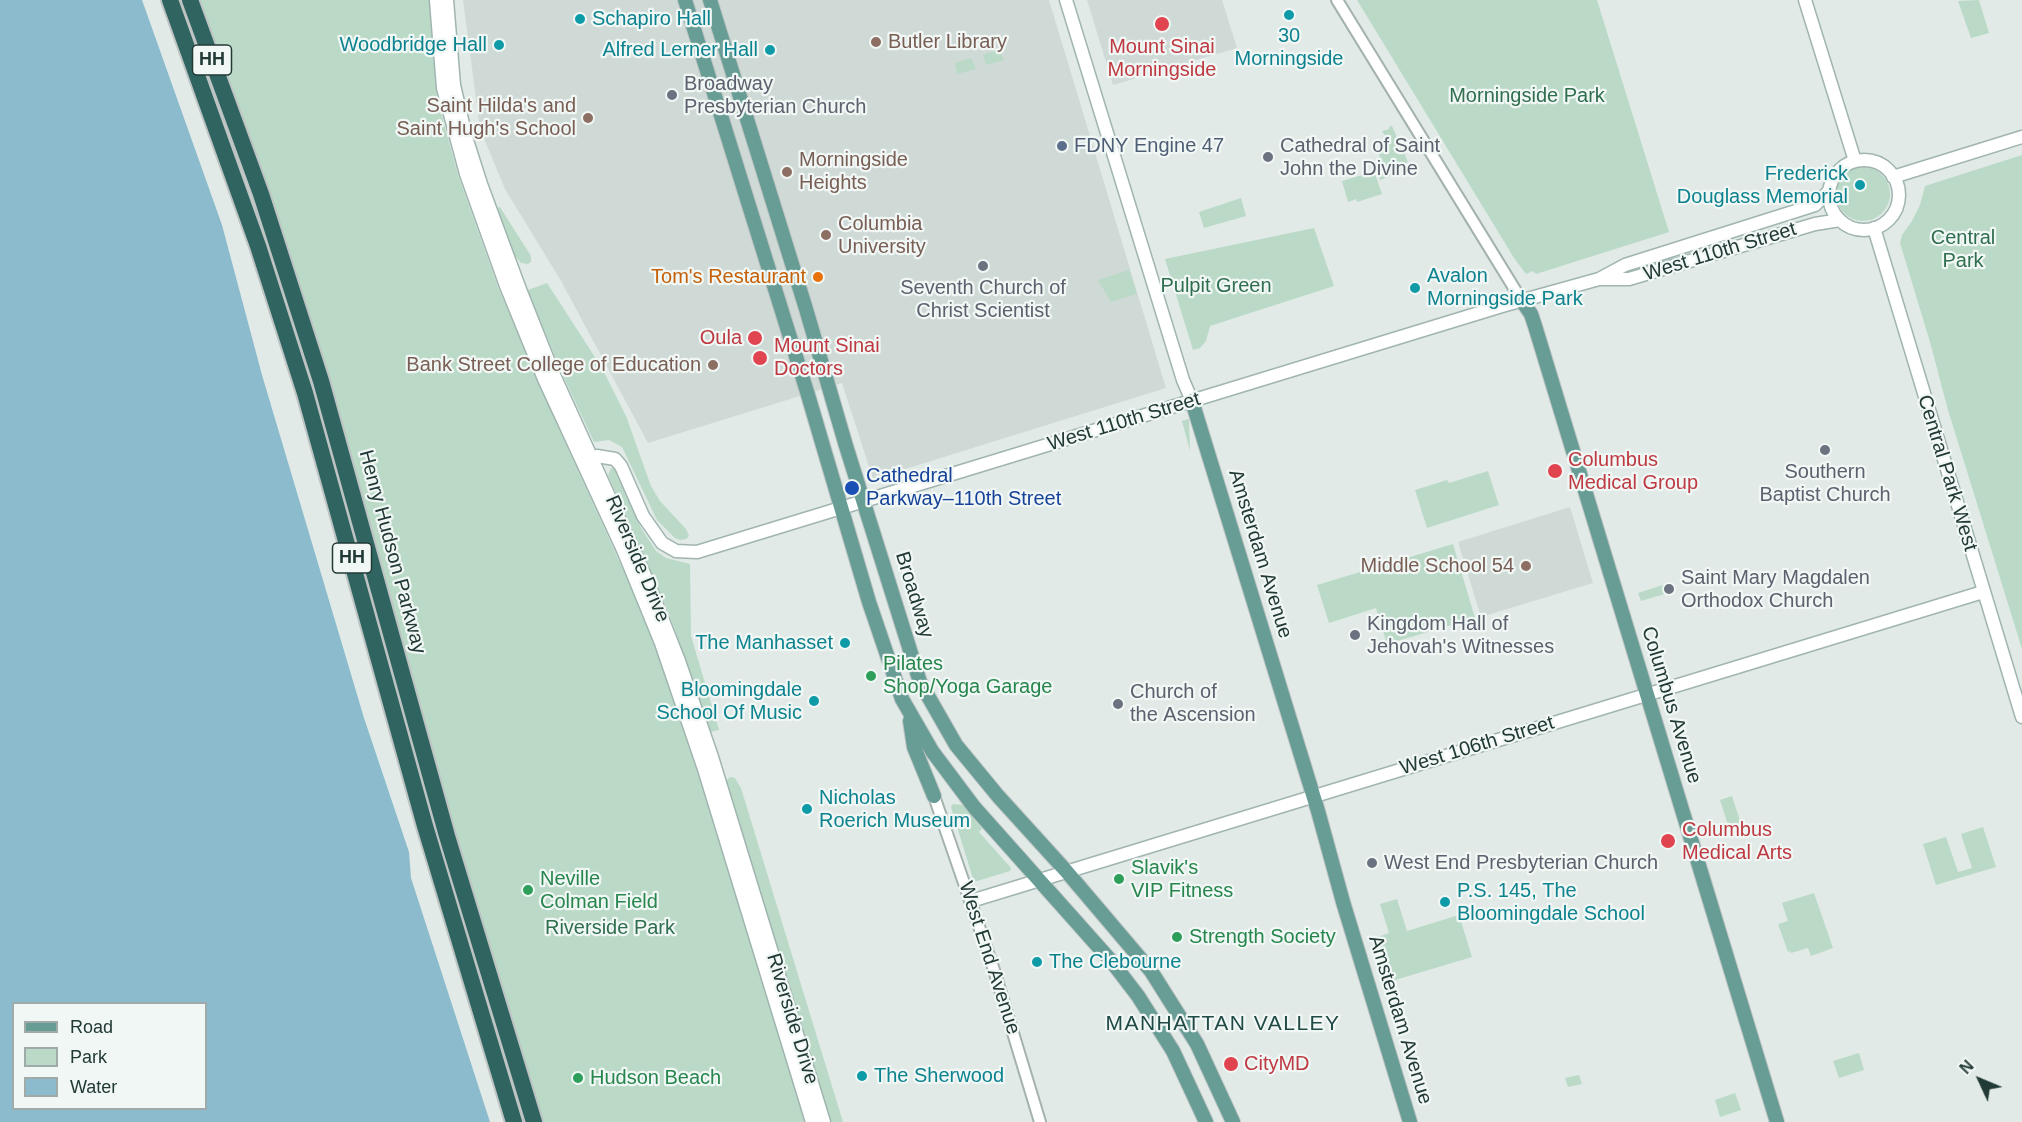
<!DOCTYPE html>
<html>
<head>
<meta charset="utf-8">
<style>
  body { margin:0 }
  #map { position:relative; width:2022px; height:1122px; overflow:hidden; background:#e1eae7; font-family:Arial,sans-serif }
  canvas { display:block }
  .legend { position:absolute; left:12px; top:1002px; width:195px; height:108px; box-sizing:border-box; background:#f1f7f5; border:2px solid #9eaba9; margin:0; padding:8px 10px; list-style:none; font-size:18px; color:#223a36 }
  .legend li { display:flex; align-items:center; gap:12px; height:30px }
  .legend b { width:30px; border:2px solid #9eaba9 }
  .north { position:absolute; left:1950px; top:1050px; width:60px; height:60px; -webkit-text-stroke:4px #f1f7f5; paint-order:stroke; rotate:314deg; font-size:16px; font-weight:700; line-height:24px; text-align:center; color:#223a36 }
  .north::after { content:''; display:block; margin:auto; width:21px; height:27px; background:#223a36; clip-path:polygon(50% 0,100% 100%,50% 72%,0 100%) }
</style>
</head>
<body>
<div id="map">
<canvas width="2022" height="1122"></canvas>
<ul class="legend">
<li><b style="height:8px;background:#689d96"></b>Road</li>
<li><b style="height:16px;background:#badac7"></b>Park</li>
<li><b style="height:16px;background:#8bbbcc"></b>Water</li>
</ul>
<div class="north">N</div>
</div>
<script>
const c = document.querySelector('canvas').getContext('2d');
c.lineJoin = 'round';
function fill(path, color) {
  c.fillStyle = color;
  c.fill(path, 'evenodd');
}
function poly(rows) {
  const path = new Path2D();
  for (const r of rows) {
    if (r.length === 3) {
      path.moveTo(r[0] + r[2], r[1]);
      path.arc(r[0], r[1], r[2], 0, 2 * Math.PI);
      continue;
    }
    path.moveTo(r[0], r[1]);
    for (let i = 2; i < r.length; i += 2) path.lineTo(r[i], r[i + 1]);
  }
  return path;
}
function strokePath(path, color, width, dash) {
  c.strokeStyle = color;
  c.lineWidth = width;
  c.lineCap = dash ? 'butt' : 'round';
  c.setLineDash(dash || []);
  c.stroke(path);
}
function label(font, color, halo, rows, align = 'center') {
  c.font = font + ' Arial,sans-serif';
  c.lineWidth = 4.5;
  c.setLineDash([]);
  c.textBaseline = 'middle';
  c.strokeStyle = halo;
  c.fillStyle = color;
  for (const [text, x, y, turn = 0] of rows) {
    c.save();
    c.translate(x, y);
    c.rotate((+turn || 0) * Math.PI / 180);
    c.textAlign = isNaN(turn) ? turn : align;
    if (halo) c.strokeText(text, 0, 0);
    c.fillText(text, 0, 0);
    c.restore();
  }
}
fill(poly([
  [463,0,1049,0,1166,388,873,479,842,383,648,443,561,281,505,189,480,129],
  [1087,0,1222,0,1237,48,1113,85],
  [1570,507,1593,583,1481,617,1458,542]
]), '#cfdad6');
fill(poly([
  [190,0,429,0,437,98,458,175,498,287,558,427,642,611,654,644,692,753,805,1122,534,1122,379,585],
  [1357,0,1597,0,1669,232,1536,274,1533,271,1526,274,1514,258],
  [1979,0,1989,33,1971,38,1958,1],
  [999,50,1004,60,986,65,983,55],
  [971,58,976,69,957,74,955,63],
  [1390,126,1392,126,1408,162,1406,163,1408,169,1380,180,1375,163,1380,157,1378,152,1380,148,1386,146,1388,140,1382,131,1389,129],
  [2022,155,2022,649,1948,410,1930,342,1900,243,1902,235,1912,221,1920,205,1925,186],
  [1863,194,27],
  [1369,173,1375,174,1382,194,1357,202,1356,199,1348,202,1342,181],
  [1241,198,1246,216,1204,228,1199,212],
  [500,207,531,256,531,262,528,264,521,263,515,256,497,208],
  [1314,228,1334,286,1210,326,1206,341,1200,348,1193,350,1165,259],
  [1129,270,1137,294,1111,302,1098,280],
  [547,283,602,368,626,416,651,486,660,501,686,529,689,536,686,539,680,540,675,538,657,520,622,447,609,440,594,442,564,378,529,294,528,290],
  [1188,419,1189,420,1190,451,1182,421],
  [611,468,616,470,641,528,656,551,666,558,690,564,691,636,719,730,711,732,668,611,608,475],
  [1488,471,1499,505,1427,528,1415,490,1447,480,1449,483],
  [1453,544,1475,618,1387,644,1376,608,1329,623,1317,585],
  [1666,584,1668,593,1641,601,1638,593],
  [730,777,735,778,741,788,843,1122,831,1122,826,1107,726,781],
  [1732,796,1744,833,1732,837,1720,800],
  [953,804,963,805,982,828,979,832,1011,868,1010,871,974,882,951,807],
  [1983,827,1996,867,1936,885,1923,844,1946,837,1958,872,1972,868,1961,834],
  [1814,893,1833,948,1811,956,1808,948,1791,953,1790,951,1788,952,1778,924,1788,921,1782,903],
  [1397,899,1407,931,1459,915,1472,957,1385,983,1372,939,1389,933,1380,904],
  [1859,1053,1864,1070,1839,1078,1833,1061],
  [1579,1075,1582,1084,1568,1087,1565,1078],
  [1735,1093,1741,1110,1720,1117,1715,1100]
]), '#badac7');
fill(poly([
  [0,0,142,0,222,225,262,375,364,718,409,852,411,878,490,1122,0,1122],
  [14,1004,206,1004,206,1108,14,1108]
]), '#8bbbcc');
const tertiary = poly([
  [1337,0,1522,301],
  [934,796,994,970,1040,1122]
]);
const secondary = poly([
  [436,0,443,88,466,174,506,286,544,379,623,550,661,643,704,769,812,1122],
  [447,0,454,85,466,137,481,184,521,292,554,375,647,580,679,661,712,757,824,1122],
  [1066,0,1183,380,1192,401],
  [1805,0,1855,161],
  [1864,195,35],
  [1893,177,2022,137],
  [1874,228,2022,717],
  [1600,279,1629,279,1815,224,1840,220],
  [582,460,597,456,615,459,621,466,643,516,662,543,676,551,697,552,1502,306,1599,279,1625,265,1815,205,1829,191],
  [971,901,1983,592]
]);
const primary = poly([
  [685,0,808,395,869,602,902,699,932,751,974,807,1112,962,1138,996,1173,1051,1206,1122],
  [710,0,806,309,846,446,920,682,956,745,998,796,1067,872,1151,971,1197,1044,1233,1122],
  [1522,301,1531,314,1535,326,1777,1122],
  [1192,401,1318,811,1343,902,1410,1122],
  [910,721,914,747,934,796]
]);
const motorway = poly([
  [170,0,258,246,305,393,425,826,514,1122],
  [190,0,261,194,321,381,447,836,534,1122]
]);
strokePath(tertiary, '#a4b2ae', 14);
strokePath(secondary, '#a0b5b0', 15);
strokePath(primary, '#bdc4c3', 16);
strokePath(motorway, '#bdc4c3', 20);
strokePath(tertiary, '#fff', 10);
strokePath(secondary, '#fff', 12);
strokePath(primary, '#689d96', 14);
strokePath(motorway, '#306460', 16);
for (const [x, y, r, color] of [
  [1289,15,6,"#0f9aa8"],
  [580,19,6,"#0f9aa8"],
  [1162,24,8,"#e0444e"],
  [876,42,6,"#8d6e63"],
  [499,45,6,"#0f9aa8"],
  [770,50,6,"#0f9aa8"],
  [672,95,6,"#6b7280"],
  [588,118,6,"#8d6e63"],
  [1062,146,6,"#5c6f8a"],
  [1268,157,6,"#6b7280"],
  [787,172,6,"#8d6e63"],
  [1860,185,6,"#0f9aa8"],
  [826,235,6,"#8d6e63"],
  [983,266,6,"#6b7280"],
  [818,277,6,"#e8710a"],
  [1415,288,6,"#0f9aa8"],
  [755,338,8,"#e0444e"],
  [760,358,8,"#e0444e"],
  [713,365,6,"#8d6e63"],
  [1825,450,6,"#6b7280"],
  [1555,471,8,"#e0444e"],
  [852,488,8,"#1a4fb4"],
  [1526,566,6,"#8d6e63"],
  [1669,589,6,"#6b7280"],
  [1355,635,6,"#6b7280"],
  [845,643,6,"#0f9aa8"],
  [871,676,6,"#2e9e5b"],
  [814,701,6,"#0f9aa8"],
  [1118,704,6,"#6b7280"],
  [807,809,6,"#0f9aa8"],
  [1668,841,8,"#e0444e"],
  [1372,863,6,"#6b7280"],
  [1119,879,6,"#2e9e5b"],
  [528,890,6,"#2e9e5b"],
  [1445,902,6,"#0f9aa8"],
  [1177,937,6,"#2e9e5b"],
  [1037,962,6,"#0f9aa8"],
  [1231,1064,8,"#e0444e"],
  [862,1076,6,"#0f9aa8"],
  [578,1078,6,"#2e9e5b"]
]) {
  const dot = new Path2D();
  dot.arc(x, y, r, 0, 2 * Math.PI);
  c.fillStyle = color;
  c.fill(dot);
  strokePath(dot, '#f1f7f5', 2);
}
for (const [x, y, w] of [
  [212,60,39],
  [352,558,39]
]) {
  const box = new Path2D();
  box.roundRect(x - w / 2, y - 15, w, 30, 4.5);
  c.fillStyle = '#f1f7f5';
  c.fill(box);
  strokePath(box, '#223a36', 1.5);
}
label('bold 18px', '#223a36', null, [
  ["HH",212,60],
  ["HH",352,558]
]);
label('20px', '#0d838f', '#f1f7f5', [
  ["Schapiro Hall",592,19],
  ["30",1289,36,"center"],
  ["Morningside",1289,59,"center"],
  ["Woodbridge Hall",487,45,"right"],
  ["Alfred Lerner Hall",758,50,"right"],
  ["Frederick",1848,174,"right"],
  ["Douglass Memorial",1848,197,"right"],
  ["Avalon",1427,276],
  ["Morningside Park",1427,299],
  ["The Manhasset",833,643,"right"],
  ["Bloomingdale",802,690,"right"],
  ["School Of Music",802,713,"right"],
  ["Nicholas",819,798],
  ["Roerich Museum",819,821],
  ["P.S. 145, The",1457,891],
  ["Bloomingdale School",1457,914],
  ["The Clebourne",1049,962],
  ["The Sherwood",874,1076]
], 'left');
label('20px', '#785e54', '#f1f7f5', [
  ["Butler Library",888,42],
  ["Saint Hilda's and",576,106,"right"],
  ["Saint Hugh's School",576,129,"right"],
  ["Morningside",799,160],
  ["Heights",799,183],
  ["Columbia",838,224],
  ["University",838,247],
  ["Bank Street College of Education",701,365,"right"],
  ["Middle School 54",1514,566,"right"]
], 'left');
label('20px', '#be3a42', '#f1f7f5', [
  ["Mount Sinai",1162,47,"center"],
  ["Morningside",1162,70,"center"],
  ["Oula",742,338,"right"],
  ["Mount Sinai",774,346],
  ["Doctors",774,369],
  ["Columbus",1568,460],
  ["Medical Group",1568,483],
  ["Columbus",1682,830],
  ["Medical Arts",1682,853],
  ["CityMD",1244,1064]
], 'left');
label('20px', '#5b616d', '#f1f7f5', [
  ["Broadway",684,84],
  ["Presbyterian Church",684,107],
  ["Cathedral of Saint",1280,146],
  ["John the Divine",1280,169],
  ["Seventh Church of",983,288,"center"],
  ["Christ Scientist",983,311,"center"],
  ["Southern",1825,472,"center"],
  ["Baptist Church",1825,495,"center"],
  ["Saint Mary Magdalen",1681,578],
  ["Orthodox Church",1681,601],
  ["Kingdom Hall of",1367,624],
  ["Jehovah's Witnesses",1367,647],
  ["Church of",1130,692],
  ["the Ascension",1130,715],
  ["West End Presbyterian Church",1384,863]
], 'left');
label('20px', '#2f6e4f', '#f1f7f5', [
  ["Morningside Park",1527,96],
  ["Central",1963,238],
  ["Park",1963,261],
  ["Pulpit Green",1216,286],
  ["Riverside Park",610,928]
]);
label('20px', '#4e5e75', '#f1f7f5', [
  ["FDNY Engine 47",1074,146]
], 'left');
label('20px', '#223a36', '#f1f7f5', [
  ["West 110th Street",1720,252,-17],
  ["West 110th Street",1124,422,-17],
  ["Central Park West",1947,473,73],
  ["Henry Hudson Parkway",392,552,75],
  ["Amsterdam Avenue",1260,554,73],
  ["Riverside Drive",637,559,67],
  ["Broadway",914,595,73],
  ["Columbus Avenue",1671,705,73],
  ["West 106th Street",1477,746,-17],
  ["West End Avenue",989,958,72],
  ["Riverside Drive",792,1019,73],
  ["Amsterdam Avenue",1400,1020,73]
]);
label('20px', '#c56008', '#f1f7f5', [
  ["Tom's Restaurant",806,277]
], 'right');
label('20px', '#164399', '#f1f7f5', [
  ["Cathedral",866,476],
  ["Parkway–110th Street",866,499]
], 'left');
label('20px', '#27864d', '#f1f7f5', [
  ["Pilates",883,664],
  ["Shop/Yoga Garage",883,687],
  ["Slavik's",1131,868],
  ["VIP Fitness",1131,891],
  ["Neville",540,879],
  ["Colman Field",540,902],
  ["Strength Society",1189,937],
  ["Hudson Beach",590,1078]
], 'left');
c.letterSpacing = '1.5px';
label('21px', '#1f4a45', '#f1f7f5', [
  ["MANHATTAN VALLEY",1223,1024]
]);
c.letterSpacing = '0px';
</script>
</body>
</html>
